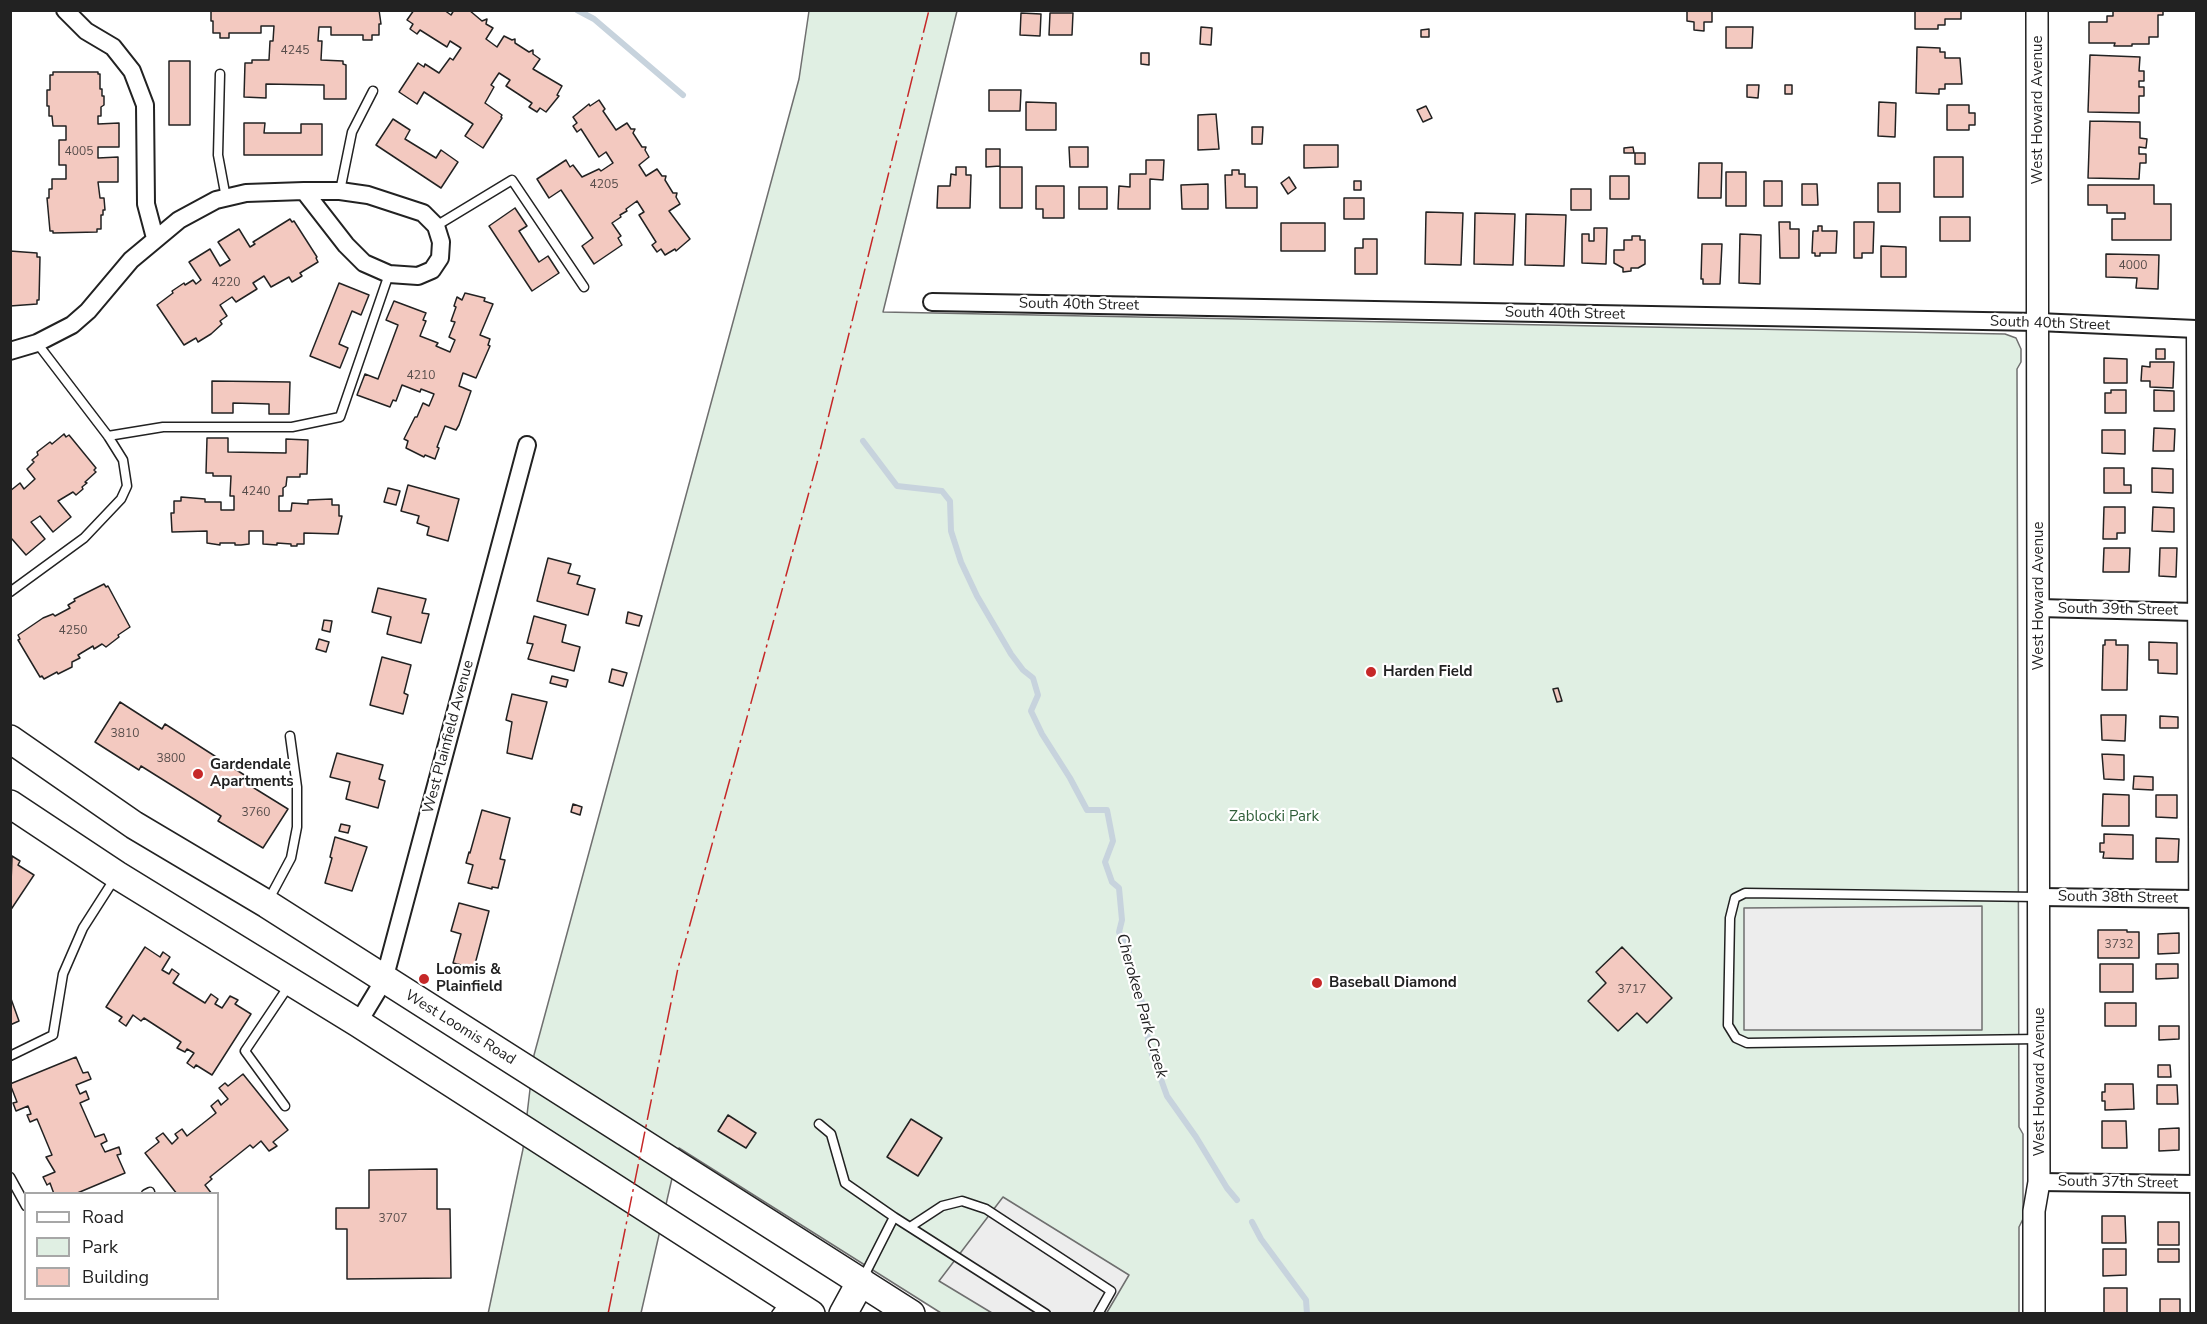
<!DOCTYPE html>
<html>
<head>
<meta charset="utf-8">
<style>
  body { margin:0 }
  #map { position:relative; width:2207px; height:1324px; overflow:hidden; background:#fff; font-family:"Nunito Sans",sans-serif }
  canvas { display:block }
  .frame { position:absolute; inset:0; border:12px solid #222; pointer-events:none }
  .legend { position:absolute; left:24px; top:1192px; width:195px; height:108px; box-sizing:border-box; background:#fff; border:2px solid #a7a7a7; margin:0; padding:8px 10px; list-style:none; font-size:18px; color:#222 }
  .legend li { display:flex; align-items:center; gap:12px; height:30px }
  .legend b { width:30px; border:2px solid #a7a7a7 }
</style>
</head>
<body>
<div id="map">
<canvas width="2207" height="1324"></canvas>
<div class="frame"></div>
<ul class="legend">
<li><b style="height:8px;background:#fff"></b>Road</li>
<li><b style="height:16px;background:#e0efe3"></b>Park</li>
<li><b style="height:16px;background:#f3c9c0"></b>Building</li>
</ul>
</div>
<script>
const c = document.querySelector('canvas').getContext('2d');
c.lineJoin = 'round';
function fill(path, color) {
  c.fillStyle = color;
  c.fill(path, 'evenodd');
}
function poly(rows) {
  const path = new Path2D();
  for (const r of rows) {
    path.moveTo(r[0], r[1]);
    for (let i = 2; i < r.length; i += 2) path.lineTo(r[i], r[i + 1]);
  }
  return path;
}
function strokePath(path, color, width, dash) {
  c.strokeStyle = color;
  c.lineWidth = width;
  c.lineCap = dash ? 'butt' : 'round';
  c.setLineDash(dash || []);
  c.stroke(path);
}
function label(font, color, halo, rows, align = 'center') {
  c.font = font + ' "Nunito Sans",sans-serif';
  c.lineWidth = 4.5;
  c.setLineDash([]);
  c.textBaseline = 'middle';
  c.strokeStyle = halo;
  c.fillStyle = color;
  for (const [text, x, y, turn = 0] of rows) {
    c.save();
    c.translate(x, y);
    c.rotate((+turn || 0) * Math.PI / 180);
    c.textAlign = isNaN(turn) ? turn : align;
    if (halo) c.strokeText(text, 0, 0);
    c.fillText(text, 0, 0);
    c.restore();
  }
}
const green = poly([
  [809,11,957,11,883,312,2005,334,2016,338,2021,349,2021,362,2017,369,2019,1127,2023,1134,2023,1219,2019,1227,2019,1313,941,1313,679,1148,641,1313,488,1314,523,1149,534,1055,799,79,809,11]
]);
fill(green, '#e0efe3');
strokePath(green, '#6f6f6f', 1.5);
const parking = poly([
  [1982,906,1982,1030,1744,1030,1744,908,1982,906],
  [1003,1197,1129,1275,1106,1314,992,1313,939,1281,1003,1197]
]);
fill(parking, '#ededed');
strokePath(parking, '#6f6f6f', 1.5);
strokePath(poly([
  [577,10,594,19,683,95],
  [863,441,897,486,942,491,950,501,951,531,961,562,977,596,1011,654,1023,670,1033,678,1038,695,1031,711,1042,734,1070,778,1087,810,1107,810,1113,841,1105,862,1112,882,1119,888,1122,920,1119,932,1129,951,1128,970,1143,1004,1149,1046,1167,1096,1196,1137,1227,1188,1237,1200],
  [1252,1222,1261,1239,1306,1300,1307,1314]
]), '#c7d3dd', 6);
const building = poly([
  [213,10,379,10,381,24,379,24,379,35,372,35,372,40,363,40,363,35,331,35,331,27,319,27,318,41,322,41,321,60,343,61,343,64,346,65,346,99,324,99,324,85,266,84,266,98,244,97,245,63,252,63,252,60,269,60,270,41,273,41,274,26,261,26,261,33,229,33,229,38,220,38,220,33,213,33,213,21,211,21,211,12,213,10],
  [414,10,444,10,451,15,454,10,469,10,482,21,487,19,486,24,493,28,486,39,497,47,504,36,512,40,515,39,515,43,529,52,533,50,533,54,540,59,533,69,562,86,557,95,559,96,546,112,540,108,537,112,529,107,532,103,506,86,510,80,499,73,491,85,494,87,485,103,502,115,501,117,502,118,483,148,465,136,473,124,424,92,417,104,399,92,418,63,424,67,425,64,439,73,450,58,453,60,461,48,450,41,447,47,420,30,417,34,410,29,413,24,407,20,414,10],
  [1687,10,1712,10,1712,22,1704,22,1704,31,1694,30,1694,22,1687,21,1687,10],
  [1915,10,1961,10,1961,19,1945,19,1945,25,1938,25,1938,29,1915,29,1915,10],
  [2113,10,2163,10,2163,15,2158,15,2158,37,2149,37,2149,44,2132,44,2132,46,2114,46,2115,43,2089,43,2089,22,2107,22,2107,16,2113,16,2113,10],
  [1021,13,1041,14,1040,36,1020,35,1021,13],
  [1050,13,1073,13,1072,35,1049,35,1050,13],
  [1201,27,1212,28,1211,45,1200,44,1201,27],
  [1726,27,1753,27,1752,48,1726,48,1726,27],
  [1429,29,1429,37,1421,37,1421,30,1429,29],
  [1917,47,1940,48,1940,52,1945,52,1945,58,1960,58,1962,84,1945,84,1945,89,1939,89,1939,94,1916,93,1917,47],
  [1141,53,1149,53,1149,65,1141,64,1141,53],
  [2090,55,2140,57,2139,71,2144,71,2144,81,2139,81,2139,87,2144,87,2144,96,2139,96,2139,113,2088,112,2090,55],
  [169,61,190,61,190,125,169,125,169,61],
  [53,72,98,72,98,74,100,74,100,89,102,89,102,96,104,96,104,105,101,107,101,116,98,116,98,124,119,123,119,147,98,147,98,158,118,157,118,182,98,182,100,198,104,198,105,210,103,210,103,215,101,215,101,229,97,229,97,232,53,233,53,231,50,231,47,198,49,198,49,189,52,189,52,179,66,179,66,165,59,165,59,140,66,140,66,126,53,126,52,116,49,116,49,106,47,106,47,90,50,90,50,75,53,75,53,72],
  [1747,85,1759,85,1758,98,1747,97,1747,85],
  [1785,85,1792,85,1792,94,1785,94,1785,85],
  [989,90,1021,90,1020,111,989,111,989,90],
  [599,100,605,109,603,111,616,130,627,123,631,129,635,129,633,133,642,147,646,147,645,150,649,157,639,165,646,176,657,169,662,176,666,176,665,180,673,193,677,193,676,197,680,204,669,211,690,239,676,251,675,249,665,255,661,249,657,252,652,245,656,242,639,215,644,212,637,201,626,209,627,211,620,215,621,217,612,223,621,236,618,238,622,245,594,264,582,246,593,238,561,190,549,198,537,179,566,160,570,167,573,165,582,177,599,169,601,171,613,163,606,152,599,157,581,129,577,132,573,126,577,123,573,117,589,104,590,106,599,100],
  [1026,102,1056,103,1056,130,1026,130,1026,102],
  [1879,102,1896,103,1895,137,1878,136,1879,102],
  [1947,105,1969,105,1969,113,1975,113,1975,125,1969,125,1969,130,1947,130,1947,105],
  [1426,106,1432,118,1423,122,1417,110,1426,106],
  [1216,114,1219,149,1198,150,1198,115,1216,114],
  [393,119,410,130,405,139,436,158,441,150,458,162,441,188,376,145,393,119],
  [2090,121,2140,122,2140,138,2147,139,2146,148,2139,147,2139,154,2146,154,2146,163,2140,163,2139,179,2088,178,2090,121],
  [244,123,265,123,264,133,301,133,301,124,322,124,322,155,244,155,244,123],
  [1252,127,1263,127,1262,144,1252,144,1252,127],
  [1304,145,1338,145,1338,167,1304,168,1304,145],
  [1069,147,1088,147,1088,167,1070,167,1069,147],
  [1633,147,1634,153,1624,153,1624,148,1633,147],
  [986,149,1000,149,1000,166,986,167,986,149],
  [1635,153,1645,153,1645,164,1635,164,1635,153],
  [1934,157,1963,157,1963,197,1934,197,1934,157],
  [1146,160,1164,160,1163,180,1150,179,1150,209,1118,209,1119,186,1130,187,1130,174,1146,174,1146,160],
  [1699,163,1722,163,1721,198,1698,198,1699,163],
  [956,167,966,167,966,175,971,175,970,208,937,208,938,186,950,186,951,174,956,175,956,167],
  [1000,167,1022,167,1022,208,1000,208,1000,167],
  [1232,170,1239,170,1239,174,1245,174,1245,187,1257,187,1257,208,1226,208,1225,175,1232,175,1232,170],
  [1726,172,1746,172,1746,206,1726,206,1726,172],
  [1610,176,1629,176,1629,199,1610,199,1610,176],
  [1289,177,1296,188,1288,194,1281,183,1289,177],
  [1354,181,1361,181,1361,190,1354,190,1354,181],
  [1764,181,1782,181,1782,206,1764,206,1764,181],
  [1878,183,1900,183,1900,212,1878,212,1878,183],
  [1208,184,1208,209,1182,209,1181,185,1208,184],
  [1802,184,1817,184,1818,205,1802,205,1802,184],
  [2088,185,2154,185,2154,204,2171,204,2171,240,2112,240,2112,219,2125,219,2125,213,2107,213,2107,205,2088,205,2088,185],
  [1036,186,1064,186,1064,218,1043,218,1043,209,1036,209,1036,186],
  [1079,187,1107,187,1107,209,1079,209,1079,187],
  [1571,189,1591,189,1591,210,1571,210,1571,189],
  [1344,198,1364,198,1364,219,1344,219,1344,198],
  [515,208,527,226,519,231,539,262,548,256,559,273,532,291,489,226,515,208],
  [1426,212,1463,213,1461,265,1425,264,1426,212],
  [1475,213,1515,214,1513,265,1474,264,1475,213],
  [1526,214,1566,215,1564,266,1525,265,1526,214],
  [1940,217,1970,217,1970,241,1940,241,1940,217],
  [290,219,292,222,294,221,317,257,316,258,318,262,300,273,302,276,292,282,289,277,271,287,264,276,253,283,257,289,236,302,232,297,220,305,227,316,220,321,222,324,211,334,198,342,196,338,184,345,157,305,173,293,172,291,184,283,185,285,193,280,196,284,201,280,189,262,210,249,220,266,230,260,218,242,239,229,250,247,255,244,253,242,290,219],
  [1779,222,1790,222,1790,229,1799,229,1799,258,1780,258,1779,222],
  [1854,222,1874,222,1873,253,1862,253,1862,258,1854,258,1854,222],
  [1281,223,1325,223,1325,251,1281,251,1281,223],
  [1818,226,1822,226,1822,231,1837,231,1836,253,1820,253,1820,256,1815,256,1815,253,1812,253,1813,231,1818,231,1818,226],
  [1594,228,1607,228,1606,264,1582,263,1582,234,1589,234,1589,241,1594,241,1594,228],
  [1740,234,1761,235,1760,284,1739,283,1740,234],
  [1632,236,1640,236,1640,240,1645,240,1645,264,1638,268,1631,268,1631,271,1623,272,1623,268,1614,263,1614,250,1624,250,1624,240,1632,240,1632,236],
  [1363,239,1377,239,1377,274,1355,274,1355,248,1363,248,1363,239],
  [1702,244,1722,244,1720,284,1703,284,1703,279,1701,279,1702,244],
  [1881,246,1906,247,1906,277,1881,277,1881,246],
  [10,251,37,253,37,257,40,257,39,300,37,300,37,304,10,306,10,251],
  [2106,254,2159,255,2158,289,2136,288,2137,278,2106,277,2106,254],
  [339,283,369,295,361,315,352,311,339,344,348,348,340,368,310,356,339,283],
  [465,293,485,298,484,301,493,304,480,335,490,339,488,345,490,346,476,378,463,373,459,386,471,391,459,425,456,430,445,426,437,447,439,448,435,459,425,455,424,457,406,448,408,441,404,439,415,417,417,417,423,403,429,406,434,394,421,389,420,392,402,385,396,401,393,400,390,407,357,395,365,374,378,379,398,325,386,320,394,301,426,313,423,320,426,321,420,336,438,343,436,346,450,352,455,340,449,337,455,322,451,321,456,307,454,306,457,297,462,300,465,293],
  [2156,349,2165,349,2165,359,2156,359,2156,349],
  [2104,358,2127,359,2127,383,2104,383,2104,358],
  [2150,362,2174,362,2173,388,2150,387,2150,381,2141,381,2142,366,2150,367,2150,362],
  [212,381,290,382,289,414,269,414,269,404,233,403,233,413,212,413,212,381],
  [2111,390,2126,390,2126,413,2105,413,2105,393,2111,393,2111,390],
  [2154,390,2174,391,2174,411,2154,411,2154,390],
  [2154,428,2175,429,2174,451,2153,451,2154,428],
  [2102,430,2125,430,2125,454,2102,453,2102,430],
  [64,434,66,437,69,435,96,468,94,470,96,472,85,482,87,483,82,487,83,489,76,495,73,492,58,501,71,517,53,532,40,516,31,522,45,539,26,555,12,539,10,540,10,491,20,483,24,489,35,479,27,469,34,462,32,460,38,455,37,452,50,442,52,444,64,434],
  [207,438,228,438,228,452,286,453,286,439,308,440,307,474,300,474,300,477,287,477,286,486,283,488,283,496,279,496,279,511,291,511,292,503,308,504,308,500,332,499,332,505,339,505,339,516,342,516,338,534,304,533,304,544,297,544,297,546,291,546,291,544,277,543,277,545,263,544,263,531,249,531,249,544,241,545,235,545,235,543,220,543,220,545,207,543,207,531,172,532,171,513,174,513,174,501,181,501,181,497,205,499,205,502,221,502,221,510,234,510,234,496,230,496,231,476,213,476,213,473,206,473,207,438],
  [2104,468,2124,468,2124,485,2131,485,2131,493,2104,493,2104,468],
  [2152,468,2173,469,2173,493,2152,492,2152,468],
  [408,485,459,499,448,541,427,535,429,527,417,523,419,516,401,511,408,485],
  [388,488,400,491,396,505,384,502,388,488],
  [2104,507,2125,507,2125,533,2117,533,2117,539,2103,539,2104,507],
  [2153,507,2174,508,2174,532,2152,531,2153,507],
  [2104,548,2130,548,2129,572,2103,572,2104,548],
  [2160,548,2177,548,2176,577,2159,576,2160,548],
  [548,558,571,564,568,573,580,576,577,584,595,589,588,615,537,601,548,558],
  [104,584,106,587,108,586,130,627,118,635,119,637,106,647,102,644,94,649,93,646,78,655,80,658,72,662,72,667,58,674,57,672,44,679,42,676,40,677,18,640,20,639,18,635,43,618,53,614,55,616,70,608,68,605,75,601,74,599,104,584],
  [378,588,426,599,422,613,429,614,421,643,387,634,391,617,372,612,378,588],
  [628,612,642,616,639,626,626,623,628,612],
  [534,616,566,625,562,642,580,647,574,671,528,659,533,644,527,643,534,616],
  [324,620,332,621,330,632,322,630,324,620],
  [319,639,329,642,326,652,316,649,319,639],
  [2105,640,2116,640,2116,645,2128,645,2127,690,2102,690,2103,645,2105,645,2105,640],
  [2149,642,2177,643,2177,674,2158,673,2158,660,2149,660,2149,642],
  [382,657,411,665,404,693,408,695,403,714,370,705,382,657],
  [612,669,627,673,623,686,609,682,612,669],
  [552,676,568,680,566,687,550,683,552,676],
  [1558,688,1562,701,1557,702,1553,689,1558,688],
  [512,694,547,702,532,759,507,753,512,722,506,720,512,694],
  [120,702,162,729,165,724,249,778,246,783,288,809,263,848,218,821,221,816,141,766,139,770,95,742,120,702],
  [2101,715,2126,715,2125,741,2102,740,2101,715],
  [2160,716,2178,717,2178,728,2160,728,2160,716],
  [337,753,383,765,379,779,385,781,378,808,346,799,350,782,330,777,337,753],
  [2102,754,2124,755,2124,780,2104,779,2102,754],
  [2134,776,2153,777,2153,790,2133,789,2134,776],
  [2103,794,2129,795,2129,826,2102,826,2103,794],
  [2156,795,2177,795,2177,818,2156,817,2156,795],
  [573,804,582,807,580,815,571,812,573,804],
  [482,810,510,818,500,859,505,860,498,888,492,887,492,889,468,883,473,865,466,863,469,852,470,853,482,810],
  [341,824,350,826,348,833,339,831,341,824],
  [2104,834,2133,835,2133,859,2103,858,2104,852,2100,852,2100,843,2104,843,2104,834],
  [335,837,367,847,352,891,325,883,332,858,330,857,335,837],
  [2156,838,2179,839,2178,862,2156,862,2156,838],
  [12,856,20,861,18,865,34,875,10,911,12,856],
  [459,903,489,911,474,968,453,963,461,934,451,931,459,903],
  [2098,930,2127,930,2127,932,2139,932,2139,958,2098,958,2098,930],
  [2179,933,2179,953,2158,954,2158,934,2179,933],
  [145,947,160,957,163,952,170,957,162,970,169,974,172,969,179,974,173,983,205,1003,211,994,218,999,215,1004,222,1008,230,996,238,1000,235,1004,251,1014,212,1075,196,1065,194,1068,187,1063,194,1053,187,1049,185,1052,177,1048,181,1042,144,1018,141,1021,133,1015,126,1026,119,1021,122,1017,106,1007,145,947],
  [1622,947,1672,998,1647,1023,1637,1013,1618,1031,1588,1001,1606,983,1596,972,1622,947],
  [2100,964,2133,964,2133,992,2100,992,2100,964],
  [2156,964,2178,964,2178,978,2156,979,2156,964],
  [10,996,19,1021,10,1025,10,996],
  [2105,1003,2136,1003,2136,1026,2105,1026,2105,1003],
  [2159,1026,2179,1026,2179,1039,2159,1040,2159,1026],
  [76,1057,83,1073,88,1072,91,1079,76,1085,80,1094,86,1091,89,1099,80,1103,95,1137,104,1134,107,1141,101,1144,105,1152,119,1147,121,1154,117,1155,125,1173,75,1194,54,1194,50,1183,47,1185,43,1177,55,1172,46,1157,52,1155,37,1119,30,1122,27,1115,31,1114,28,1106,16,1111,13,1103,17,1102,10,1084,76,1057],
  [2158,1065,2170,1065,2171,1077,2158,1077,2158,1065],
  [243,1074,288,1130,273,1142,277,1146,269,1151,261,1141,253,1148,250,1145,210,1177,212,1179,205,1185,212,1194,177,1194,145,1153,159,1142,156,1138,163,1133,172,1144,178,1138,175,1134,182,1129,187,1136,216,1113,211,1106,218,1100,221,1105,228,1099,219,1088,225,1083,228,1086,243,1074],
  [2105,1084,2133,1084,2134,1109,2105,1110,2105,1101,2102,1101,2102,1092,2105,1092,2105,1084],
  [2157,1085,2177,1085,2178,1104,2157,1104,2157,1085],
  [728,1115,756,1133,746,1148,718,1131,728,1115],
  [911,1119,942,1138,918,1176,887,1157,911,1119],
  [2102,1121,2126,1121,2127,1148,2102,1148,2102,1121],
  [2179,1128,2179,1150,2159,1151,2159,1129,2179,1128],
  [437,1169,437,1209,450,1209,451,1278,347,1279,347,1229,336,1229,336,1208,369,1208,369,1170,437,1169],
  [2102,1216,2125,1216,2126,1243,2102,1243,2102,1216],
  [2158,1222,2179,1222,2179,1245,2158,1245,2158,1222],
  [2103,1249,2126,1249,2126,1275,2103,1276,2103,1249],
  [2158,1249,2179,1249,2179,1262,2158,1262,2158,1249],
  [2104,1288,2127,1288,2127,1314,2104,1314,2104,1288],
  [2160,1299,2180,1299,2180,1314,2160,1314,2160,1299]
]);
fill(building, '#f3c9c0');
strokePath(building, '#222', 1.5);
const service = poly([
  [220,74,218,155,226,198],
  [340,191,352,132,373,91],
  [436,226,512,180,584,287],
  [2191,329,2195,1314],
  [108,436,163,427,292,427,340,417,389,274],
  [10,592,84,538,121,499,127,486,123,460,108,436,37,343],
  [268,901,291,858,297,827,297,787,290,736],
  [2038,1039,1747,1043,1736,1038,1728,1025,1730,918,1735,898,1745,893,2039,897],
  [10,1056,53,1035,63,974,83,928,115,878],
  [285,1106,245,1051,290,984],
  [819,1124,831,1134,845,1183,894,1217],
  [10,1177,26,1206],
  [146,1194,150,1192],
  [910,1227,942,1206,962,1201,986,1209,1111,1291,1098,1314],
  [863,1278,894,1217,1046,1314],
  [776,1314,786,1301]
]);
const minor = poly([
  [65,10,86,31,113,47,132,71,145,105,146,204,155,238],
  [932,302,2038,322,2196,329],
  [10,351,37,343,72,325,88,311,131,260,179,220,216,200,246,193,304,191,340,191,368,195,423,213,436,226,441,242,440,258,432,270,418,276,389,274,364,263,346,245,304,191],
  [2039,608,2196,612],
  [2039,897,2196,899],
  [358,1023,384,980,527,445],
  [2039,1182,2196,1184]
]);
const tertiary = poly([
  [2034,1314,2034,1211,2039,1182,2037,10]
]);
const primary = poly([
  [10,739,134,825,267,904,911,1314],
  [10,804,117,875,358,1023,811,1314],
  [843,1314,861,1281]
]);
strokePath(service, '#222', 11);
strokePath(minor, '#222', 20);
strokePath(tertiary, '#222', 24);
strokePath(primary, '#222', 30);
strokePath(service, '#fff', 8);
strokePath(minor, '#fff', 16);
strokePath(tertiary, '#fff', 21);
strokePath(primary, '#fff', 27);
strokePath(poly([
  [608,1314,678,968,817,463,929,10]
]), '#c62828', 1.5, [21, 4.5, 3, 4.5]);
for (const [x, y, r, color] of [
  [1371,672,6,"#c62828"],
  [198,774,6,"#c62828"],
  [424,979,6,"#c62828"],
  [1317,983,6,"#c62828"]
]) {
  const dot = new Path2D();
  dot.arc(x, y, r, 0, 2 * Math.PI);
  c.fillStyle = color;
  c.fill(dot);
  strokePath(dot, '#fff', 2);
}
label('12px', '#564c4a', null, [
  ["4245",295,51],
  ["4005",79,152],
  ["4205",604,185],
  ["4000",2133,266],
  ["4220",226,283],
  ["4210",421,376],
  ["4240",256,492],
  ["4250",73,631],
  ["3810",125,734],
  ["3800",171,759],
  ["3760",256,813],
  ["3732",2119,945],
  ["3717",1632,990],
  ["3707",393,1219]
]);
label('15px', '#222', '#fff', [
  ["West Howard Avenue",2038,110,-90],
  ["South 40th Street",1079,305,1],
  ["South 40th Street",1565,314,1],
  ["South 40th Street",2050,324,2],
  ["West Howard Avenue",2039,596,-90],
  ["South 39th Street",2118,610,1],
  ["West Plainfield Avenue",449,737,-75],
  ["South 38th Street",2118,898,1],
  ["West Loomis Road",460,1028,32],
  ["West Howard Avenue",2040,1082,-90],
  ["South 37th Street",2118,1183,1]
]);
label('bold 15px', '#222', '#fff', [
  ["Harden Field",1383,672],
  ["Gardendale",210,765],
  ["Apartments",210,782],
  ["Loomis &",436,970],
  ["Plainfield",436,987],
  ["Baseball Diamond",1329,983]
], 'left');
label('15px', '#2f5e38', '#fff', [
  ["Zablocki Park",1274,817]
]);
label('italic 16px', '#222', '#fff', [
  ["Cherokee Park Creek",1141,1006,74]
]);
</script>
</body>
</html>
